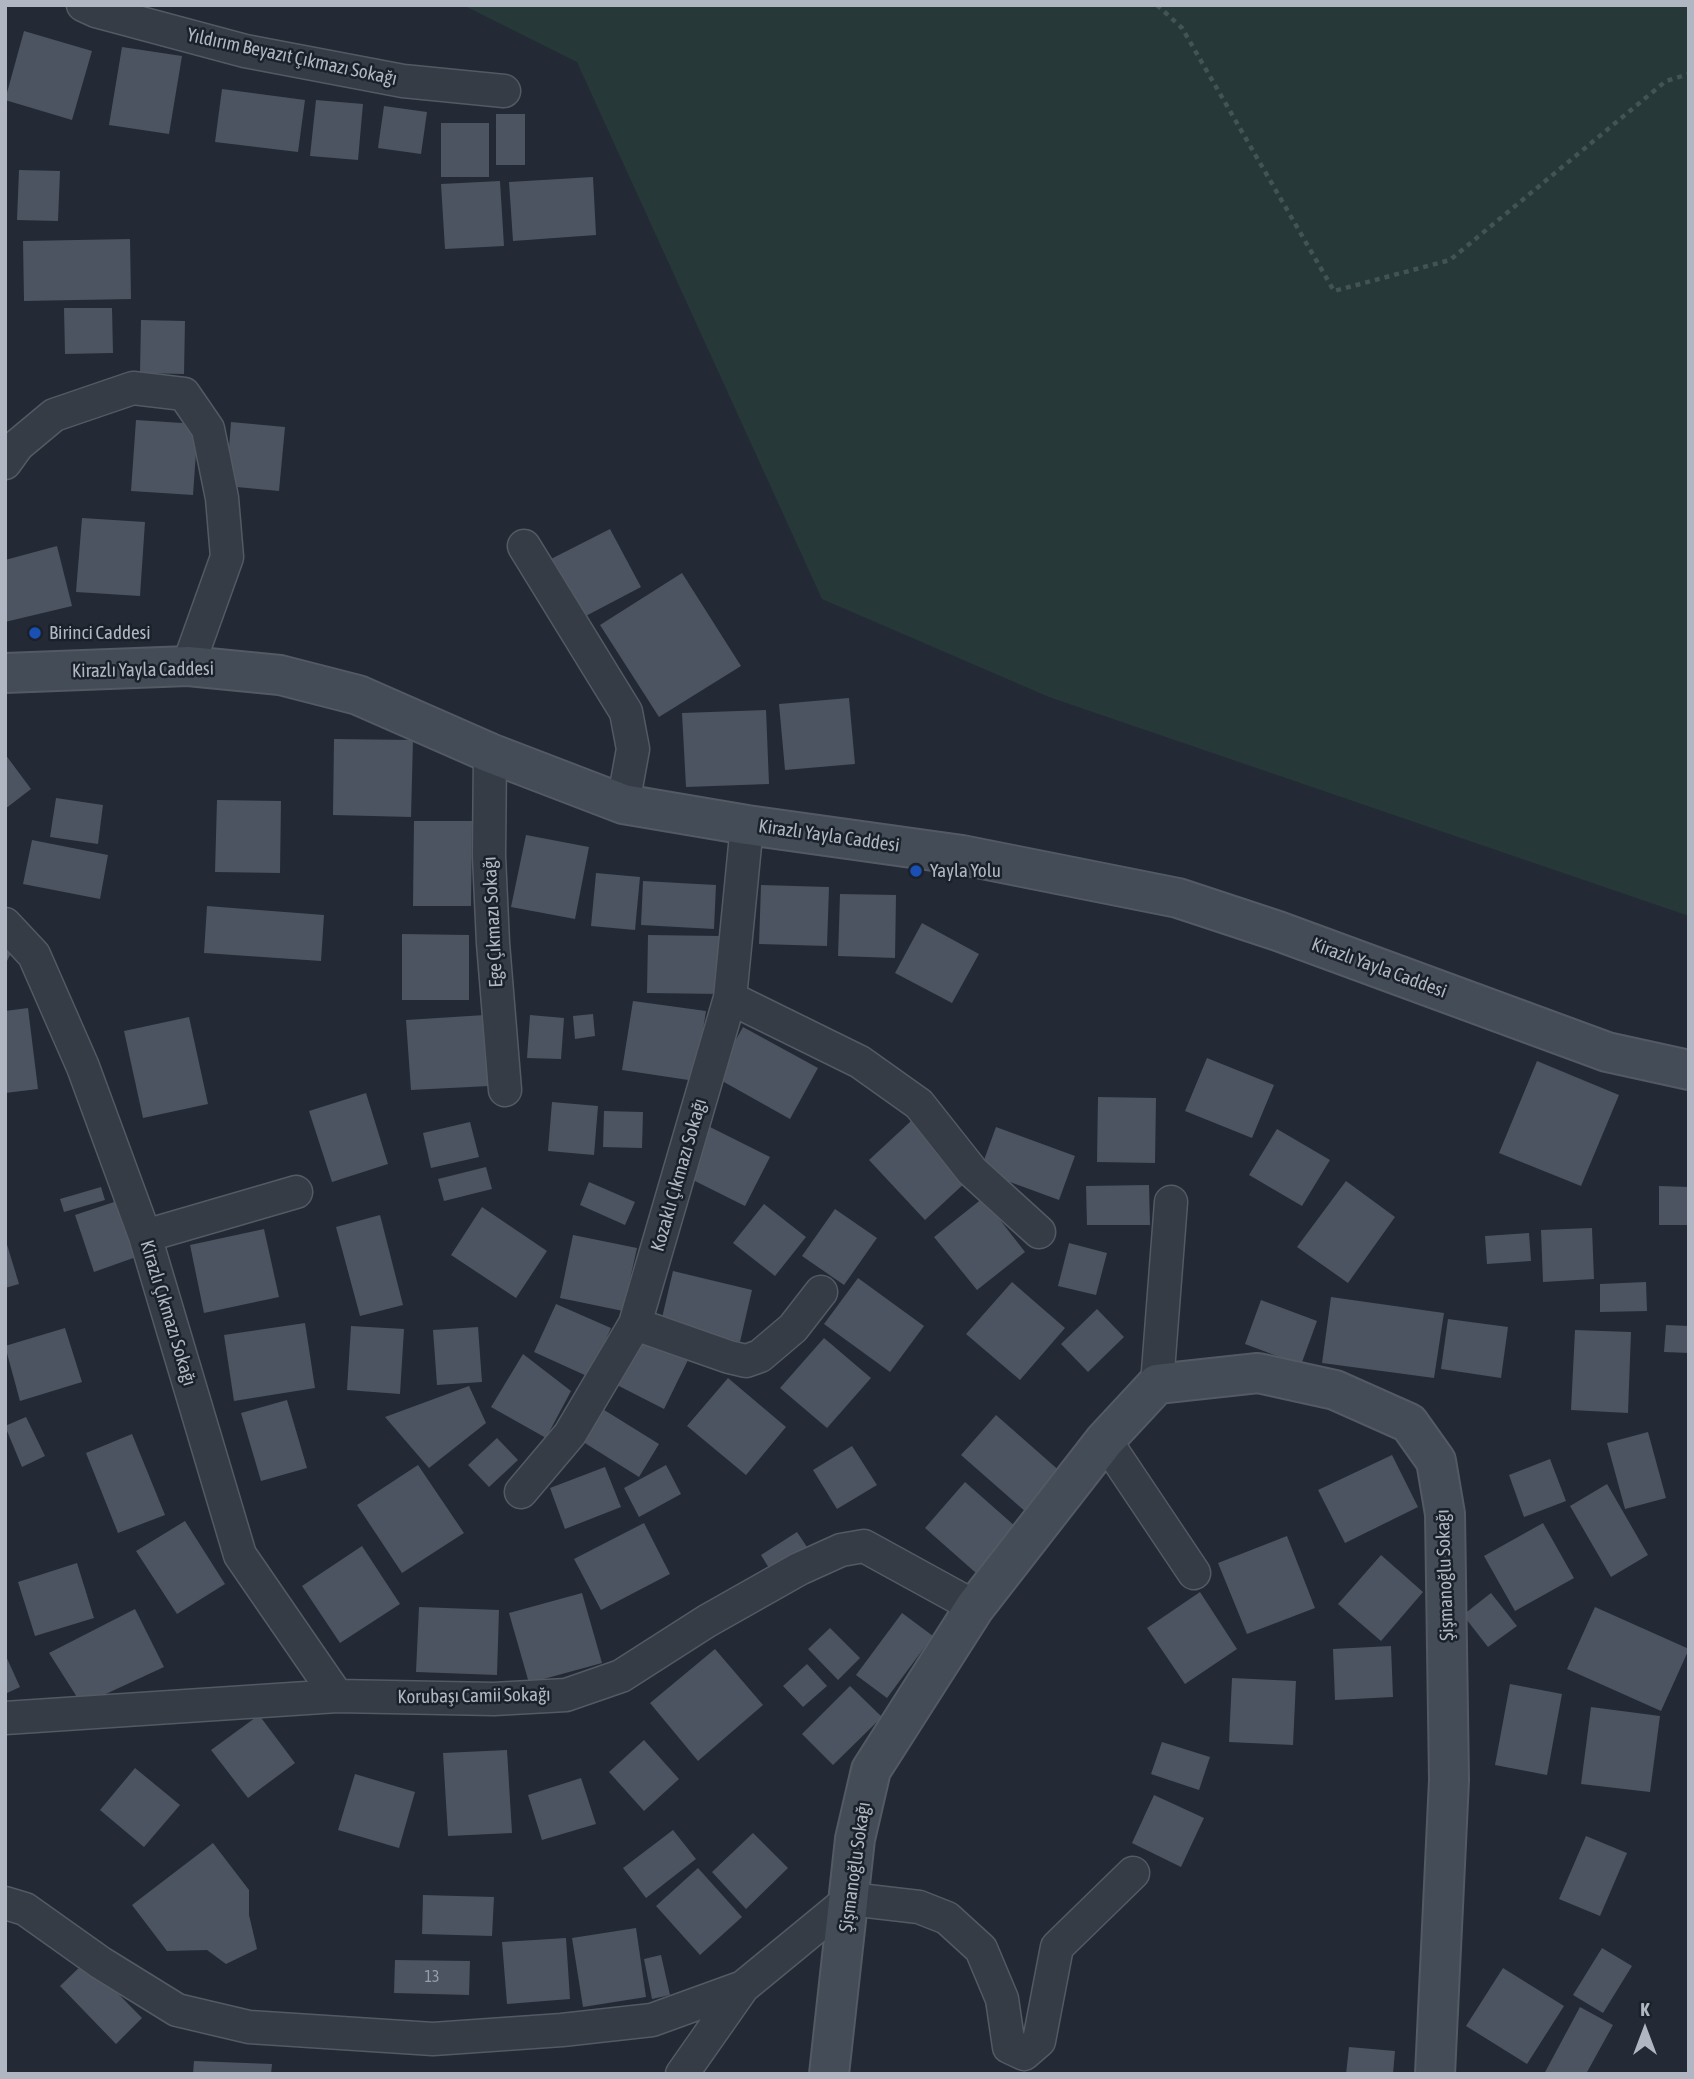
<!DOCTYPE html>
<html>
<head>
<meta charset="utf-8">
<style>
  body { margin:0 }
  #map { position:relative; width:1694px; height:2079px; overflow:hidden; background:#232a35; font-family:"Asap Condensed",sans-serif }
  canvas { display:block }
  .frame { position:absolute; inset:0; border:7px solid #b0b7c2; pointer-events:none }
  .north { position:absolute; left:1610px; top:1995px; width:70px; height:70px; -webkit-text-stroke:5px #1b212a; paint-order:stroke; rotate:0deg; font-size:19px; font-weight:700; line-height:28px; text-align:center; color:#b0b7c2 }
  .north::after { content:''; display:block; margin:auto; width:24px; height:32px; background:#b0b7c2; clip-path:polygon(50% 0,100% 100%,50% 72%,0 100%) }
</style>
</head>
<body>
<div id="map">
<canvas width="1694" height="2079"></canvas>
<div class="frame"></div>
<div class="north">K</div>
</div>
<script>
const c = document.querySelector('canvas').getContext('2d');
c.lineJoin = 'round';
function fill(path, color) {
  c.fillStyle = color;
  c.fill(path, 'evenodd');
}
function poly(rows) {
  const path = new Path2D();
  for (const r of rows) {
    path.moveTo(r[0], r[1]);
    for (let i = 2; i < r.length; i += 2) path.lineTo(r[i], r[i + 1]);
  }
  return path;
}
function strokePath(path, color, width, dash) {
  c.strokeStyle = color;
  c.lineWidth = width;
  c.lineCap = dash ? 'butt' : 'round';
  c.setLineDash(dash || []);
  c.stroke(path);
}
function label(font, color, halo, rows, align = 'center') {
  c.font = font + ' "Asap Condensed",sans-serif';
  c.lineWidth = 5;
  c.setLineDash([]);
  c.textBaseline = 'middle';
  c.strokeStyle = halo;
  c.fillStyle = color;
  for (const [text, x, y, turn = 0] of rows) {
    c.save();
    c.translate(x, y);
    c.rotate((+turn || 0) * Math.PI / 180);
    c.textAlign = isNaN(turn) ? turn : align;
    if (halo) c.strokeText(text, 0, 0);
    c.fillText(text, 0, 0);
    c.restore();
  }
}
fill(poly([
  [463,5,1689,5,1689,916,1049,697,822,599,577,62]
]), '#273838');
fill(poly([
  [24,31,92,51,72,120,5,100],
  [122,47,182,56,169,134,109,125],
  [222,89,305,100,298,152,215,142],
  [316,100,363,104,358,160,310,156],
  [384,106,427,112,421,154,378,148],
  [496,114,525,114,525,165,496,165],
  [441,123,489,123,489,177,441,177],
  [19,170,60,171,58,221,17,220],
  [593,177,596,235,513,241,509,182],
  [500,181,504,246,445,249,441,184],
  [130,239,131,299,24,301,23,241],
  [64,308,112,308,113,353,65,354],
  [141,320,185,321,184,374,140,373],
  [136,420,198,424,193,495,131,491],
  [231,422,285,427,279,491,226,486],
  [82,518,145,522,140,596,76,592],
  [610,529,641,587,582,618,551,559],
  [57,546,72,606,5,622,5,560],
  [682,573,741,666,659,717,600,625],
  [849,698,855,764,785,770,779,704],
  [766,710,769,784,686,787,682,713],
  [334,739,413,740,411,817,333,815],
  [5,754,31,789,5,809],
  [56,798,103,805,98,844,50,837],
  [217,800,281,801,280,873,215,872],
  [414,821,472,821,471,906,413,906],
  [526,835,589,847,575,919,511,907],
  [32,840,108,855,100,899,23,884],
  [596,873,640,877,635,930,591,926],
  [643,881,716,885,714,929,641,925],
  [761,885,829,887,827,946,759,944],
  [840,894,896,895,895,958,838,956],
  [207,906,324,915,321,961,204,953],
  [922,923,979,954,952,1003,895,973],
  [402,934,469,935,469,1000,402,1000],
  [648,935,722,936,721,994,647,993],
  [5,947,12,951,5,965],
  [633,1001,706,1011,695,1081,622,1070],
  [28,1008,38,1089,5,1093,5,1011],
  [593,1014,595,1036,575,1039,573,1016],
  [485,1015,489,1086,411,1090,406,1020],
  [530,1015,564,1018,561,1059,527,1058],
  [189,1017,208,1104,143,1118,124,1031],
  [743,1027,818,1068,790,1119,715,1077],
  [1207,1058,1274,1085,1252,1138,1185,1111],
  [1537,1061,1619,1095,1581,1186,1499,1153],
  [366,1093,388,1164,332,1182,309,1111],
  [1098,1097,1156,1098,1155,1163,1097,1162],
  [552,1102,598,1106,594,1155,548,1151],
  [604,1111,643,1112,642,1148,603,1147],
  [911,1121,967,1181,925,1220,869,1160],
  [470,1122,479,1157,431,1168,423,1133],
  [710,1127,770,1157,745,1206,685,1176],
  [996,1127,1075,1156,1059,1200,980,1171],
  [1277,1129,1330,1160,1302,1206,1249,1175],
  [486,1167,492,1189,444,1201,438,1179],
  [1346,1181,1395,1217,1348,1283,1297,1247],
  [589,1182,635,1202,625,1225,580,1205],
  [1149,1185,1150,1225,1087,1225,1086,1186],
  [1659,1186,1689,1187,1689,1225,1659,1225],
  [101,1187,105,1200,64,1212,60,1199],
  [983,1198,1025,1252,977,1290,934,1237],
  [117,1201,136,1257,94,1272,75,1215],
  [764,1204,806,1237,775,1276,733,1243],
  [482,1207,547,1251,516,1298,451,1255],
  [835,1209,877,1238,844,1285,802,1256],
  [380,1215,403,1305,360,1316,336,1227],
  [1592,1228,1594,1279,1543,1282,1541,1230],
  [264,1229,279,1297,204,1313,190,1245],
  [1529,1233,1531,1261,1487,1264,1485,1236],
  [573,1235,637,1248,623,1311,560,1298],
  [5,1238,19,1284,5,1288],
  [1069,1243,1107,1253,1096,1295,1058,1286],
  [673,1271,752,1290,740,1342,661,1322],
  [858,1278,924,1326,890,1372,824,1324],
  [1012,1282,1065,1328,1020,1380,966,1334],
  [1646,1282,1647,1311,1600,1312,1600,1284],
  [1331,1297,1444,1313,1434,1378,1322,1363],
  [1261,1300,1317,1321,1301,1365,1245,1344],
  [556,1304,611,1328,589,1377,534,1352],
  [1097,1309,1124,1337,1088,1372,1061,1344],
  [1448,1319,1508,1327,1501,1378,1441,1369],
  [305,1323,315,1388,234,1401,224,1335],
  [1666,1325,1689,1326,1689,1353,1664,1352],
  [351,1326,404,1329,400,1394,347,1390],
  [478,1327,482,1382,437,1385,433,1330],
  [65,1328,82,1382,20,1401,5,1346],
  [1575,1330,1631,1332,1628,1413,1571,1410],
  [638,1336,688,1360,664,1409,615,1384],
  [824,1338,871,1378,827,1428,780,1388],
  [523,1354,571,1391,546,1438,491,1407],
  [728,1378,786,1427,746,1475,687,1426],
  [469,1386,486,1423,429,1468,385,1417],
  [287,1400,307,1468,261,1481,241,1413],
  [601,1408,659,1444,639,1477,580,1440],
  [996,1415,1062,1473,1027,1513,961,1455],
  [26,1417,45,1456,22,1467,5,1426],
  [1648,1432,1666,1498,1625,1509,1607,1443],
  [132,1434,165,1515,118,1533,86,1453],
  [497,1438,518,1460,489,1487,468,1465],
  [852,1446,877,1485,837,1509,813,1470],
  [1392,1455,1418,1507,1345,1543,1318,1490],
  [1550,1459,1566,1501,1524,1517,1509,1475],
  [418,1465,464,1533,402,1573,357,1505],
  [666,1465,681,1494,639,1517,624,1488],
  [605,1467,621,1507,565,1529,550,1488],
  [965,1482,1016,1527,976,1573,925,1528],
  [1607,1484,1648,1555,1611,1577,1570,1506],
  [185,1521,225,1584,177,1614,136,1551],
  [644,1523,670,1574,601,1610,574,1559],
  [1543,1523,1574,1578,1515,1611,1484,1556],
  [797,1532,809,1550,772,1573,761,1555],
  [1287,1536,1315,1608,1247,1634,1218,1563],
  [362,1546,400,1604,340,1643,302,1586],
  [1381,1555,1423,1592,1381,1641,1338,1604],
  [77,1563,94,1618,35,1636,18,1582],
  [1200,1592,1237,1649,1185,1684,1147,1628],
  [582,1593,602,1663,529,1683,509,1613],
  [1491,1593,1517,1626,1488,1647,1463,1615],
  [419,1607,499,1610,497,1675,416,1672],
  [1595,1607,1689,1649,1661,1711,1567,1669],
  [135,1609,164,1667,82,1705,49,1653],
  [902,1613,933,1636,887,1698,856,1675],
  [830,1628,860,1658,838,1680,808,1649],
  [1391,1646,1393,1697,1335,1700,1333,1649],
  [715,1649,763,1705,698,1761,650,1703],
  [5,1654,20,1687,5,1694],
  [807,1664,827,1686,803,1707,783,1686],
  [1232,1678,1296,1681,1293,1745,1229,1742],
  [1510,1684,1562,1694,1547,1775,1495,1765],
  [850,1686,882,1717,833,1765,802,1734],
  [1591,1707,1660,1716,1650,1792,1581,1784],
  [259,1715,295,1763,248,1798,211,1750],
  [644,1740,679,1779,644,1811,609,1772],
  [1162,1742,1210,1757,1199,1790,1151,1774],
  [507,1750,512,1833,448,1836,443,1753],
  [135,1768,180,1805,144,1847,100,1810],
  [355,1774,415,1792,399,1848,338,1830],
  [581,1778,596,1824,542,1840,528,1795],
  [1154,1795,1204,1818,1181,1867,1132,1843],
  [673,1830,696,1859,646,1898,623,1868],
  [753,1833,788,1868,746,1909,712,1872],
  [1586,1836,1627,1853,1600,1916,1559,1899],
  [213,1843,249,1890,249,1915,257,1949,226,1964,207,1950,167,1951,132,1905],
  [698,1868,742,1917,700,1955,656,1906],
  [423,1895,494,1897,492,1936,422,1934],
  [636,1928,646,1997,583,2007,572,1938],
  [566,1938,570,1999,507,2004,502,1942],
  [1602,1948,1632,1966,1603,2013,1573,1995],
  [661,1955,670,1995,652,1999,644,1959],
  [395,1960,470,1961,469,1995,394,1993],
  [86,1961,142,2018,116,2044,60,1986],
  [1503,1968,1564,2006,1527,2064,1466,2026],
  [1580,2007,1613,2025,1586,2074,1544,2074],
  [1349,2047,1395,2051,1393,2074,1346,2074],
  [194,2061,272,2064,271,2074,193,2074]
]), '#4b5460');
const street = poly([
  [83,5,96,11,245,51,403,81,504,91],
  [5,463,18,445,54,415,133,388,184,394,208,429,222,498,227,557,188,666],
  [524,546,626,712,633,749,623,804],
  [490,753,489,856,493,943,505,1090],
  [5,924,34,955,83,1067,145,1236,240,1555,337,1696],
  [730,998,860,1062,919,1104,972,1171,1039,1232],
  [145,1236,296,1192],
  [635,1324,729,1357,746,1361,760,1356,793,1328,821,1292],
  [1157,1384,1171,1202],
  [1105,1440,1194,1573],
  [521,1492,570,1434,635,1324,730,998,747,825],
  [5,1718,337,1696,494,1699,566,1695,621,1676,707,1621,799,1569,841,1550,864,1546,975,1607],
  [5,1903,25,1909,101,1963,177,2010,249,2027,433,2039,562,2030,652,2020,743,1987,850,1899,919,1907,947,1918,981,1949,1002,1999,1009,2047,1024,2054,1039,2041,1057,1947,1133,1873],
  [682,2074,743,1987]
]);
const secondary = poly([
  [5,673,188,666,280,675,358,695,490,753,623,804,747,825,962,855,1178,898,1278,931,1607,1052,1689,1070],
  [829,2074,855,1839,871,1770,975,1607,1105,1440,1157,1384,1258,1373,1335,1390,1409,1423,1436,1461,1445,1514,1449,1780,1435,2074]
]);
strokePath(street, '#535a63', 35);
strokePath(secondary, '#535a63', 42);
strokePath(poly([
  [1157,5,1182,28,1334,291,1450,260,1666,81,1689,74]
]), '#445355', 4.5, [5, 5]);
strokePath(street, '#363c46', 32);
strokePath(secondary, '#444c58', 38);
for (const [x, y, r, color] of [
  [35,633,7,"#1a4fb4"],
  [916,871,7,"#1a4fb4"]
]) {
  const dot = new Path2D();
  dot.arc(x, y, r, 0, 2 * Math.PI);
  c.fillStyle = color;
  c.fill(dot);
  strokePath(dot, '#1b212a', 2.5);
}
label('16px', '#979eaa', null, [
  ["13",432,1977]
]);
label('19px', '#b0b7c2', '#1b212a', [
  ["Yıldırım Beyazıt Çıkmazı Sokağı",292,57,12],
  ["Kirazlı Yayla Caddesi",143,670,-1],
  ["Kirazlı Yayla Caddesi",829,836,8],
  ["Ege Çıkmazı Sokağı",493,922,-93],
  ["Kirazlı Yayla Caddesi",1379,968,20],
  ["Kozaklı Çıkmazı Sokağı",679,1175,-74],
  ["Kirazlı Çıkmazı Sokağı",168,1313,73],
  ["Şişmanoğlu Sokağı",1445,1575,-92],
  ["Korubaşı Camii Sokağı",474,1696,-1],
  ["Şişmanoğlu Sokağı",855,1867,-82]
]);
label('19px', '#b0b7c2', '#1b212a', [
  ["Birinci Caddesi",49,633],
  ["Yayla Yolu",930,871]
], 'left');
</script>
</body>
</html>
